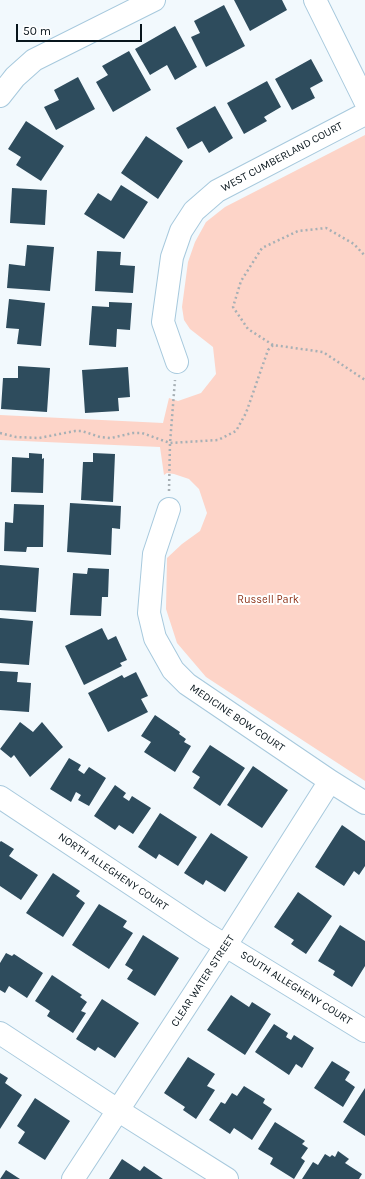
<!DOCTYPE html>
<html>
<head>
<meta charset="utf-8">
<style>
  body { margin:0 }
  #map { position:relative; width:365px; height:1179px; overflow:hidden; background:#f2f9fd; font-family:Karla,sans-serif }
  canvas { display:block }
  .scale { position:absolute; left:16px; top:24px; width:126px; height:18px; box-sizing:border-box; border:2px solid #08151c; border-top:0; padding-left:5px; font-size:12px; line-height:14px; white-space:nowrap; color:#08151c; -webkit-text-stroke:3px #fff; paint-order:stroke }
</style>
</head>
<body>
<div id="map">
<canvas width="365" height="1179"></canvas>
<div class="scale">50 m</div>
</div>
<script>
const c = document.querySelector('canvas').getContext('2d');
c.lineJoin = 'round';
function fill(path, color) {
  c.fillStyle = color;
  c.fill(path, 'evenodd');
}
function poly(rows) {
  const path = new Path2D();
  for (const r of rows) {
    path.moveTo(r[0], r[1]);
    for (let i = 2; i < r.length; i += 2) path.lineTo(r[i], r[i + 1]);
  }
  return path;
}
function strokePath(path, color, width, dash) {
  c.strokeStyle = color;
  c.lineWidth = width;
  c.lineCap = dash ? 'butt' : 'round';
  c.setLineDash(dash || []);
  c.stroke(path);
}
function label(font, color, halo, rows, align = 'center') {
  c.font = font + ' Karla,sans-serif';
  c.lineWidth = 4;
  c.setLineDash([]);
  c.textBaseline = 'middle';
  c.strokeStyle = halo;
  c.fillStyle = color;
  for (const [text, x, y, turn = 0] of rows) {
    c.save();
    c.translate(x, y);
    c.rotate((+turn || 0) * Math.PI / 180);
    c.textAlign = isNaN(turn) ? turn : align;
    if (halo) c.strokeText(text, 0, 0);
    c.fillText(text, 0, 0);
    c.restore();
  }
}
fill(poly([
  [365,135,365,781,206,677,177,643,166,609,167,558,182,544,200,531,207,513,199,489,189,479,174,474,167,473,164,475,160,447,0,440,0,415,163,423,169,398,178,401,201,393,216,374,213,347,190,329,184,320,182,307,188,262,195,242,206,222,225,207]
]), '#fdd4c8');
fill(poly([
  [234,0,282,0,287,10,250,31],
  [224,5,245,46,206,67,191,37,200,33,194,21],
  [175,26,197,67,175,80,167,65,150,75,135,49],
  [129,51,151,90,113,112,96,82,108,75,102,66],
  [311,59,323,81,310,88,315,98,292,110,275,79],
  [78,77,95,109,56,130,44,107,59,100,54,90],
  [267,81,281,107,264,117,267,121,244,134,227,103],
  [215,106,233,138,209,153,202,141,188,149,176,128],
  [26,121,64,146,41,181,16,165,21,157,8,149],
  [146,136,183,161,158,199,121,173],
  [121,185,148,202,124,239,84,214,98,193,111,201],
  [12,188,47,190,45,225,10,223],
  [27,245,54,247,50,291,7,288,9,264,25,266],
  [97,251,121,252,120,265,135,266,133,293,95,291],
  [9,299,45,303,41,346,17,344,19,329,6,328],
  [109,302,132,303,130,330,117,329,116,347,89,345,92,306,109,307],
  [18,366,50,368,47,412,1,409,3,378,18,378],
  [128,367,130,397,118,398,119,411,85,413,82,370],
  [29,453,42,454,42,459,44,458,43,493,11,492,12,457,29,458],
  [93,453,115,454,113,502,81,500,83,462,93,462],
  [70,503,121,506,120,529,112,528,111,555,67,552],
  [14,504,44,505,43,547,27,547,26,552,4,551,5,522,13,523],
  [0,565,39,568,36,612,0,610],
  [88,568,109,569,108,597,102,597,101,616,70,615,73,573,87,574],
  [0,618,33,621,29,665,0,663],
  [102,628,108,640,116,636,127,660,120,663,122,666,84,685,65,646],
  [0,671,18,672,17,682,31,683,29,712,0,710],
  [136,672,148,696,141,699,148,712,108,732,88,693,122,675,124,678],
  [155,715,180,732,179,734,186,739,184,742,191,746,175,772,144,752,151,742,141,736],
  [20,722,33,732,42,722,63,747,30,777,14,755,11,758,0,749],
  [210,745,245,768,220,806,193,788,200,777,192,772],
  [69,758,81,765,78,770,84,774,89,767,106,778,89,806,78,800,81,795,76,792,71,802,50,789],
  [253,766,288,790,262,828,227,805],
  [115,785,126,793,123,797,129,801,132,796,151,808,133,834,119,825,115,830,94,816],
  [160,813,197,837,178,866,159,854,156,859,138,847],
  [342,825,365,841,365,866,359,875,354,871,344,886,315,867],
  [211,833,248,857,225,892,206,880,203,885,184,873],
  [1,841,14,849,9,856,38,875,21,900,0,886,0,842],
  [53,873,80,891,76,896,85,903,63,937,26,913],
  [298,892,332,916,306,954,291,944,294,940,274,927],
  [99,904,127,921,123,927,133,933,109,969,72,945],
  [340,925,365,941,365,966,352,987,333,975,335,971,318,961],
  [143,935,179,958,155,996,127,979,133,970,125,965],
  [6,953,12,956,14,954,43,973,27,998,9,986,5,993,0,990,0,963],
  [52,975,82,995,80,997,87,1002,81,1011,86,1013,73,1033,47,1016,50,1011,35,1001],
  [231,995,249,1007,252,1002,271,1014,245,1055,207,1030],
  [102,999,139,1023,115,1058,98,1047,95,1051,76,1039],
  [274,1024,288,1033,286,1037,291,1040,294,1035,314,1048,302,1068,296,1064,289,1075,255,1052],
  [188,1057,215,1074,207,1086,215,1090,196,1119,183,1110,185,1107,164,1093],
  [332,1061,350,1072,345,1080,355,1087,343,1107,314,1088],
  [0,1073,8,1078,5,1083,22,1095,0,1129],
  [244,1086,265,1099,263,1103,272,1109,252,1140,234,1128,230,1134,209,1120,221,1102,225,1104,232,1093,237,1096],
  [365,1088,365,1136,343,1122],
  [35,1098,70,1121,45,1160,18,1143,25,1132,17,1126],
  [275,1122,305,1141,302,1144,308,1148,301,1158,305,1161,294,1179,270,1164,273,1158,258,1149],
  [338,1151,349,1159,345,1163,362,1174,359,1179,302,1179,313,1162,318,1165,325,1154,330,1157,332,1155,335,1157],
  [122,1159,140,1171,144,1166,163,1179,109,1179],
  [6,1170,20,1179,0,1179]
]), '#2e4c5d');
const minor = poly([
  [315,0,365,101],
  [0,96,15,77,34,60,154,0],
  [177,362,163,322,172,257,181,231,194,211,217,191,365,114],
  [169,509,154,554,149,613,155,638,173,670,187,684,330,781,365,803],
  [0,797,205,933,365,1031],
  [0,1033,119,1111,227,1179],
  [73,1179,226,945,330,781]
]);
strokePath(minor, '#a7c9dd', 24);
strokePath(poly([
  [273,345,248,329,233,307,241,281,262,248,298,231,326,228,354,244,365,256],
  [0,433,16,437,39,438,75,431,82,431,100,437,111,438,133,433,142,433,170,443,218,440,236,431,246,413,268,350,273,345,323,352,365,380],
  [169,491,170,443,175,380]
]), '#a7b0b5', 2.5, [2, 3]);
strokePath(minor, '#fff', 22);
label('11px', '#08151c', '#fff', [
  ["WEST CUMBERLAND COURT",282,157,-28],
  ["MEDICINE BOW COURT",237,718,34],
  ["NORTH ALLEGHENY COURT",113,872,34],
  ["CLEAR WATER STREET",203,981,-57],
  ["SOUTH ALLEGHENY COURT",296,988,32]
]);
label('11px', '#8f361c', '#fff', [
  ["Russell Park",268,600]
]);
</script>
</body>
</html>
